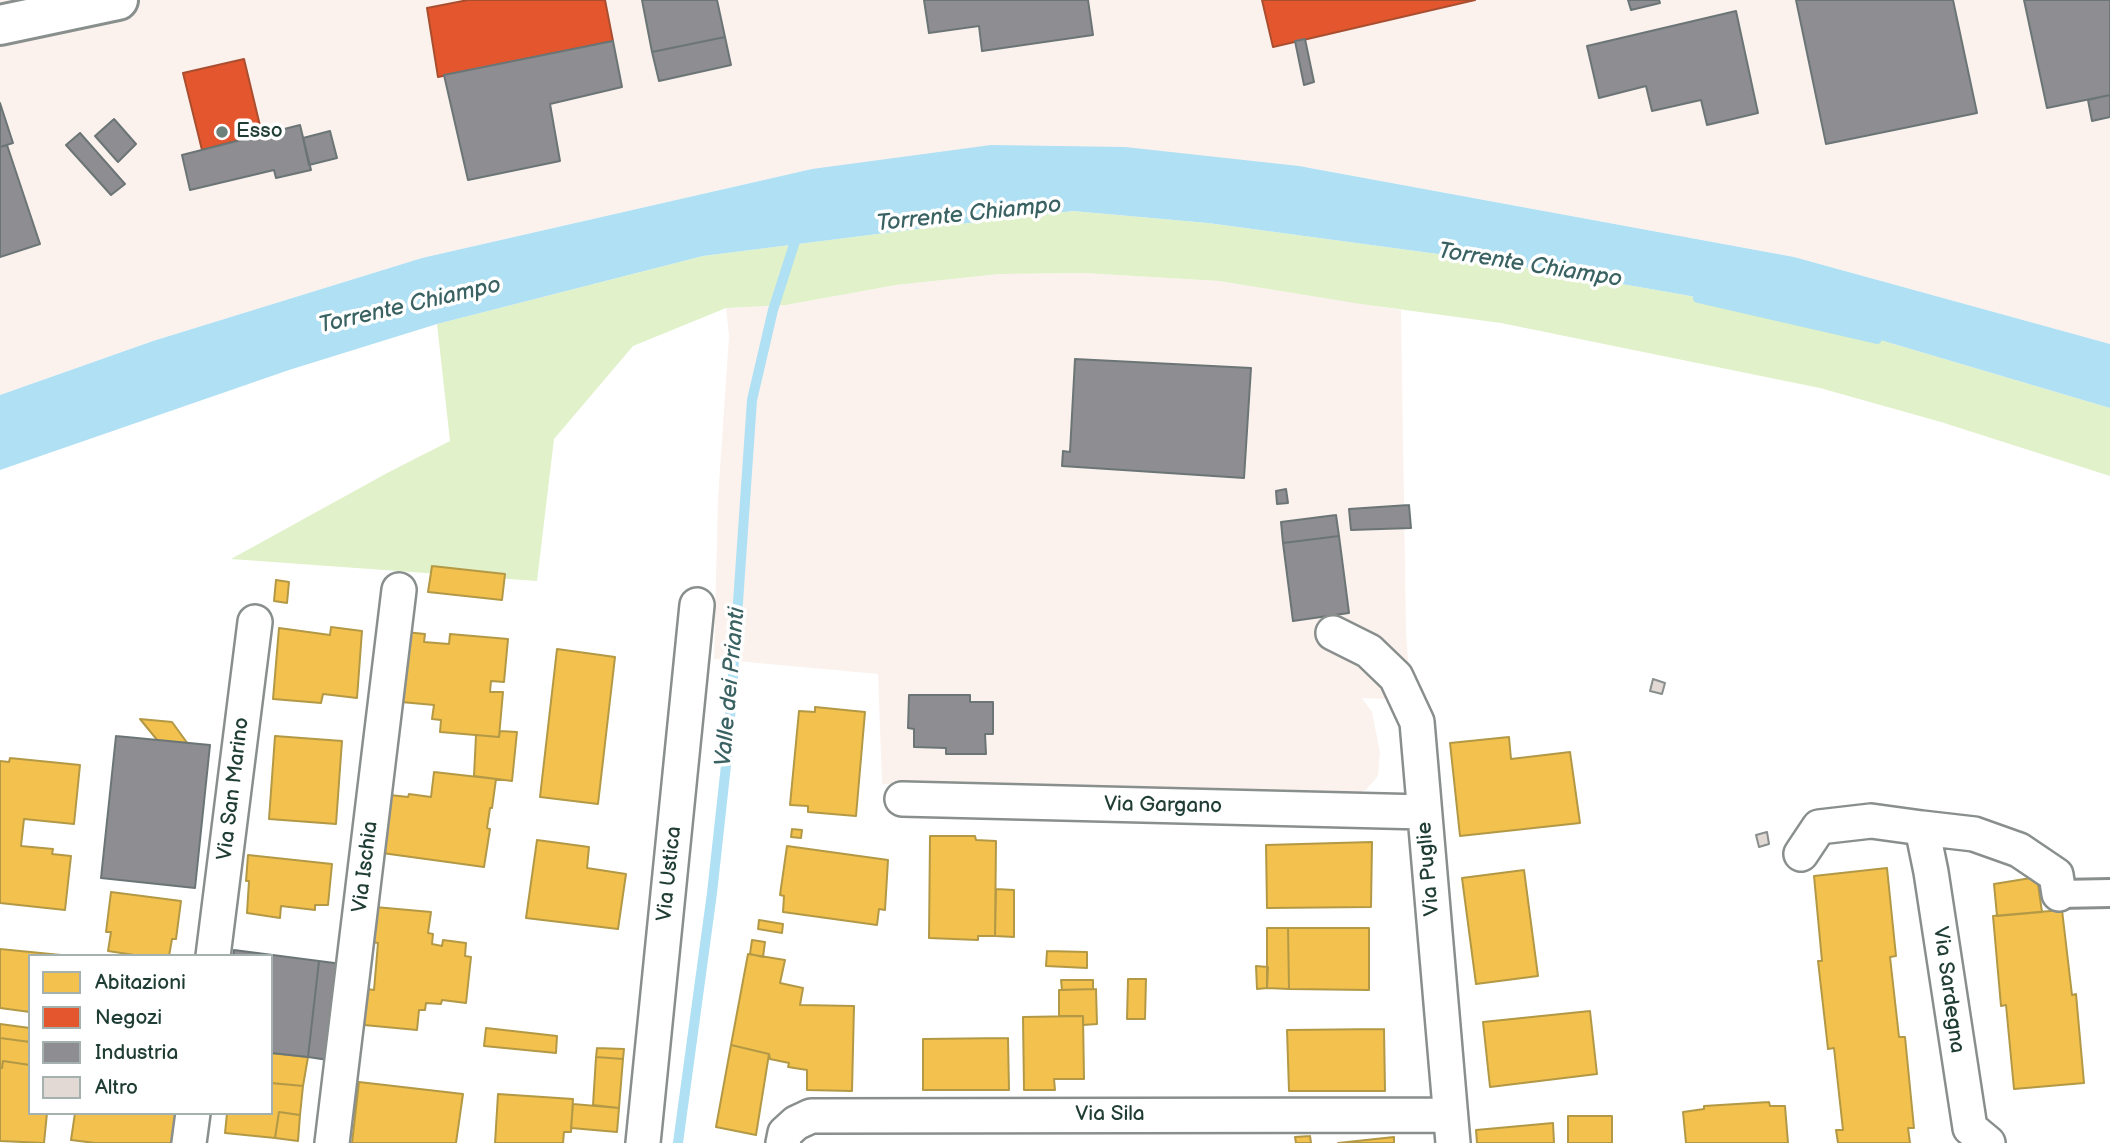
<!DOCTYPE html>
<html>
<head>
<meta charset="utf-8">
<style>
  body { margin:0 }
  #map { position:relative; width:2110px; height:1143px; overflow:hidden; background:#fff; font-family:"Balsamiq Sans",sans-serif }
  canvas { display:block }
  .legend { position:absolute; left:28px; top:954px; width:245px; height:161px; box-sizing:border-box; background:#fff; border:2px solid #a5b1ae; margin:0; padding:9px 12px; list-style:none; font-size:21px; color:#1f3d34 }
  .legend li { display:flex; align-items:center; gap:14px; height:35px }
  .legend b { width:35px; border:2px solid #a5b1ae }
</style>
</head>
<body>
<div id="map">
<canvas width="2110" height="1143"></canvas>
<ul class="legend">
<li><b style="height:19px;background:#f2c14e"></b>Abitazioni</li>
<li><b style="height:19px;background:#e4572e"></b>Negozi</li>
<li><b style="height:19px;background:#8d8d92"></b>Industria</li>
<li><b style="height:19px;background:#e2d8d4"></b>Altro</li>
</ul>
</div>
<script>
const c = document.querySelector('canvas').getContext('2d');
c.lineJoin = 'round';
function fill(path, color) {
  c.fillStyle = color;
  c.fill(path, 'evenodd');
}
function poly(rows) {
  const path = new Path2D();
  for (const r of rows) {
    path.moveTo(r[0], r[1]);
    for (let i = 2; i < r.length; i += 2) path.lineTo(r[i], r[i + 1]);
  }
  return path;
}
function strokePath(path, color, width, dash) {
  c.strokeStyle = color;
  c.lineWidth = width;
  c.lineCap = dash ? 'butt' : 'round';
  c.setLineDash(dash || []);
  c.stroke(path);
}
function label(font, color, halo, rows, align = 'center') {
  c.font = font + ' "Balsamiq Sans",sans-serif';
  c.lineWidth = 7;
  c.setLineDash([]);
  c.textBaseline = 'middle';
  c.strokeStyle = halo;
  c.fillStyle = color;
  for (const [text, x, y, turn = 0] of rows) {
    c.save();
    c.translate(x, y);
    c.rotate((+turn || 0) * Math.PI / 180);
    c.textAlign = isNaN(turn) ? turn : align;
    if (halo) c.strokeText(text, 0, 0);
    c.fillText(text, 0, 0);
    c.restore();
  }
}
fill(poly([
  [0,0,2110,0,2110,344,1794,257,1299,166,812,169,422,258,153,341,0,395],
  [1084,273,1219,281,1401,310,1406,632,1411,700,1362,698,1372,712,1380,752,1378,776,1366,790,1352,795,1050,785,882,784,878,674,714,659,718,498,729,336,726,308,786,305,896,285,999,274]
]), '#fbf2ee');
fill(poly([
  [1073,211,1208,223,1490,261,1685,295,1823,323,2110,408,2110,476,1941,422,1820,388,1501,323,1361,304,1219,281,1084,273,999,274,896,285,786,305,726,308,633,346,554,439,537,581,231,559,389,472,450,441,437,324,703,256,933,227]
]), '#e1f1c9');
fill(poly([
  [991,145,1125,147,1299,166,1794,257,2110,344,2110,408,1823,323,1685,295,1490,261,1208,223,1073,211,933,227,703,256,437,324,289,370,0,470,0,395,153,341,422,258,812,169]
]), '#afe0f3');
const homes = poly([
  [432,566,505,574,502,600,428,592,432,566],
  [276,580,289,582,287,603,274,601,276,580],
  [331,627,362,631,357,698,323,694,321,703,273,699,279,628,330,635,331,627],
  [396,631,425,634,424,642,449,644,450,634,508,639,504,682,491,681,490,692,503,692,499,737,440,732,441,720,432,719,434,705,390,701,396,631],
  [557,649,615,657,598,804,540,797,557,649],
  [815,707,865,712,856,816,808,812,808,806,790,805,799,711,815,712,815,707],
  [140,719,172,722,188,744,158,741,140,719],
  [500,731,517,732,512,781,474,776,476,735,499,737,500,731],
  [275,736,342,741,336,824,269,819,275,736],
  [1509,737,1511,759,1570,752,1580,823,1460,836,1450,743,1509,737],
  [10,758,80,765,74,824,24,819,21,846,53,849,52,854,71,856,65,910,0,903,0,761,9,762,10,758],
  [434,772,496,779,492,808,490,808,487,828,490,829,484,867,382,853,390,795,408,797,409,794,431,797,434,772],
  [792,829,802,830,801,838,791,837,792,829],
  [930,836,975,836,976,840,996,841,995,936,978,936,978,940,929,938,930,836],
  [537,840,589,847,587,868,626,874,618,929,526,918,537,840],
  [1372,842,1371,907,1267,908,1266,845,1372,842],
  [787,846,888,860,885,910,879,909,877,925,783,912,784,896,780,895,787,846],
  [248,855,332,864,328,905,315,905,315,910,281,906,280,918,247,913,249,881,246,881,248,855],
  [1887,868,1896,956,1890,957,1899,1037,1905,1037,1914,1128,1908,1128,1910,1143,1838,1143,1836,1130,1843,1130,1834,1048,1828,1049,1818,961,1822,961,1814,876,1887,868],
  [1524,870,1538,976,1476,984,1462,878,1524,870],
  [2037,877,2042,912,1997,916,1994,884,2037,877],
  [996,889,1014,890,1014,937,995,936,996,889],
  [111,892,181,901,176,939,172,939,169,956,141,956,108,951,111,932,106,932,111,892],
  [375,907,431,912,428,933,433,934,432,944,442,946,443,940,466,943,465,956,471,957,466,1003,442,1000,441,1004,426,1003,425,1010,419,1010,417,1030,364,1025,367,989,374,990,378,943,371,942,375,907],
  [2062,910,2072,995,2076,994,2084,1083,2014,1089,2006,1005,2001,1006,1993,916,2062,910],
  [759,920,783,924,782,933,758,929,759,920],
  [1267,928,1288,928,1289,989,1267,988,1267,928],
  [1288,928,1369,928,1369,990,1289,989,1288,928],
  [752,940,765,942,763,957,750,954,752,940],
  [0,949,71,956,30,956,30,1012,0,1008,0,949],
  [1047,951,1087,952,1087,968,1046,966,1047,951],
  [748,954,785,960,780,983,803,988,800,1005,854,1006,852,1091,807,1090,807,1070,788,1067,789,1063,770,1059,769,1054,731,1045,748,954],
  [1256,966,1268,967,1267,988,1257,989,1256,966],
  [1128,979,1146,979,1145,1019,1127,1019,1128,979],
  [1061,980,1093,980,1093,989,1062,990,1061,980],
  [1096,989,1097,1024,1083,1025,1083,1016,1059,1016,1059,990,1096,989],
  [1590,1011,1597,1074,1490,1087,1483,1022,1590,1011],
  [1083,1016,1084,1079,1054,1079,1055,1090,1024,1090,1023,1017,1083,1016],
  [0,1024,30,1028,30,1042,0,1038,0,1024],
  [486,1028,557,1036,556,1053,484,1046,486,1028],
  [1384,1029,1385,1091,1289,1091,1287,1030,1384,1029],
  [0,1038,30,1042,30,1065,3,1061,2,1068,0,1067,0,1038],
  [1008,1038,1009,1090,923,1090,923,1039,1008,1038],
  [731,1045,769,1054,756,1135,716,1127,731,1045],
  [597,1048,624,1049,623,1059,596,1057,597,1048],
  [272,1053,308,1057,303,1086,271,1083,272,1053],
  [596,1057,623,1059,619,1108,593,1105,596,1057],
  [3,1061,30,1065,30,1113,47,1113,44,1143,0,1141,0,1067,2,1068,3,1061],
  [341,1080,359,1082,355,1115,337,1112,341,1080],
  [359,1082,463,1094,456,1143,352,1143,359,1082],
  [271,1083,303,1086,300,1115,279,1112,275,1138,225,1133,227,1113,271,1113,271,1083],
  [498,1094,573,1099,571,1132,564,1132,563,1143,495,1143,498,1094],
  [1769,1102,1770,1106,1785,1106,1788,1143,1686,1143,1683,1112,1704,1109,1704,1106,1769,1102],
  [573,1104,619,1108,617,1132,571,1128,573,1104],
  [279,1112,300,1115,298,1141,275,1138,279,1112],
  [75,1113,178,1113,175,1143,95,1143,71,1140,75,1113],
  [1568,1116,1612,1116,1612,1143,1568,1143,1568,1116],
  [1553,1123,1554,1143,1477,1143,1476,1130,1553,1123],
  [1310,1136,1311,1143,1296,1143,1295,1137,1310,1136],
  [1394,1137,1394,1143,1338,1143,1394,1137]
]);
fill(homes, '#f2c14e');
strokePath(homes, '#b39946', 2);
const shops = poly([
  [468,0,605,0,613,41,438,77,427,8,468,0],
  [1262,0,1475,0,1273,47,1262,0],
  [244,59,262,134,202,150,183,73,244,59]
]);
fill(shops, '#e4572e');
strokePath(shops, '#a94f30', 2);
const industry = poly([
  [642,0,717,0,725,37,652,52,642,0],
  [924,0,1088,0,1093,35,982,51,979,26,929,33,924,0],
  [1628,0,1659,0,1660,3,1631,10,1628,0],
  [1796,0,1953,0,1977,113,1826,144,1796,0],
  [2024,0,2110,0,2110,95,2047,108,2024,0],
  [1736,11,1758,113,1707,125,1701,100,1652,111,1646,86,1599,98,1587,46,1736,11],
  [725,37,731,65,659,81,652,52,725,37],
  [1305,39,1314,82,1304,85,1295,41,1305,39],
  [613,41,622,87,550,104,560,161,468,180,444,75,613,41],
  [2110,95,2110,117,2092,121,2088,100,2110,95],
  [0,103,13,143,0,147,0,103],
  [114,119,136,144,118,162,95,136,114,119],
  [300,125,311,170,276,178,274,170,190,190,182,155,300,125],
  [330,131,337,158,309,165,303,138,330,131],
  [80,133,125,184,111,195,66,145,80,133],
  [7,145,40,244,0,257,0,147,7,145],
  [1075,359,1251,368,1244,478,1062,466,1063,451,1070,452,1075,359],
  [1286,489,1288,503,1277,504,1276,491,1286,489],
  [1409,505,1411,528,1351,530,1349,509,1409,505],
  [1336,515,1339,536,1283,543,1281,522,1336,515],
  [1339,536,1349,613,1293,621,1283,543,1339,536],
  [909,695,970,695,970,702,993,702,993,734,985,734,986,754,946,754,946,748,914,747,914,729,908,728,909,695],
  [116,736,210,745,195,888,101,878,116,736],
  [234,950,319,961,308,1057,271,1053,271,956,233,956,234,950],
  [319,961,342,964,328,1060,308,1057,319,961]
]);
fill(industry, '#8d8d92');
strokePath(industry, '#6c7576', 2);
strokePath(poly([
  [1698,298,1877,339],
  [678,1143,712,893,728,747,752,400,773,310,797,235]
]), '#afe0f3', 10);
const building = poly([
  [1653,679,1665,683,1662,694,1650,691,1653,679],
  [1767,832,1769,844,1759,847,1756,835,1767,832]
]);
fill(building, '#e2d8d4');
strokePath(building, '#898f8d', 2);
const pedestrian = poly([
  [2059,894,2110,893]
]);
const minor = poly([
  [1333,633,1369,651,1396,677,1417,722,1453,1143],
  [902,799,1424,812],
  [1922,828,1974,834,2019,850,2056,875,2059,894],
  [1801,854,1819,827,1871,821,1922,828,1931,872,1970,1128,1988,1143],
  [213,956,255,622],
  [189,1143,193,1113],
  [332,1143,399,590],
  [643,1143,697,605],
  [783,1143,785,1133,796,1123,811,1116,1450,1115]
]);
const secondary = poly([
  [0,25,118,0]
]);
strokePath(pedestrian, '#898f8d', 32);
strokePath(minor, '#898f8d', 38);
strokePath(secondary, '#898f8d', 44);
strokePath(pedestrian, '#fff', 26);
strokePath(minor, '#fff', 33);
strokePath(secondary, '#fff', 38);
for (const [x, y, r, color] of [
  [222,132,7,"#6d817b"]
]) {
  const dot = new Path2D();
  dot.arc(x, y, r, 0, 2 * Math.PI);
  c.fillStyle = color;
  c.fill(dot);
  strokePath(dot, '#fff', 2.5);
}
label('21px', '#1f3d34', '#fff', [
  ["Esso",236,132]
], 'left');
label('21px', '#1f3d34', '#fff', [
  ["Via San Marino",234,789,-83],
  ["Via Gargano",1163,806,1],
  ["Via Ischia",366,867,-83],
  ["Via Puglie",1429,869,-95],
  ["Via Ustica",670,874,-84],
  ["Via Sardegna",1948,990,82],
  ["Via Sila",1110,1115]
]);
label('italic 23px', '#3a6262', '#fff', [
  ["Torrente Chiampo",969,215,-6],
  ["Torrente Chiampo",1530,266,9],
  ["Torrente Chiampo",410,306,-13],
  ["Valle dei Prianti",731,687,-85]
]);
</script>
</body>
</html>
